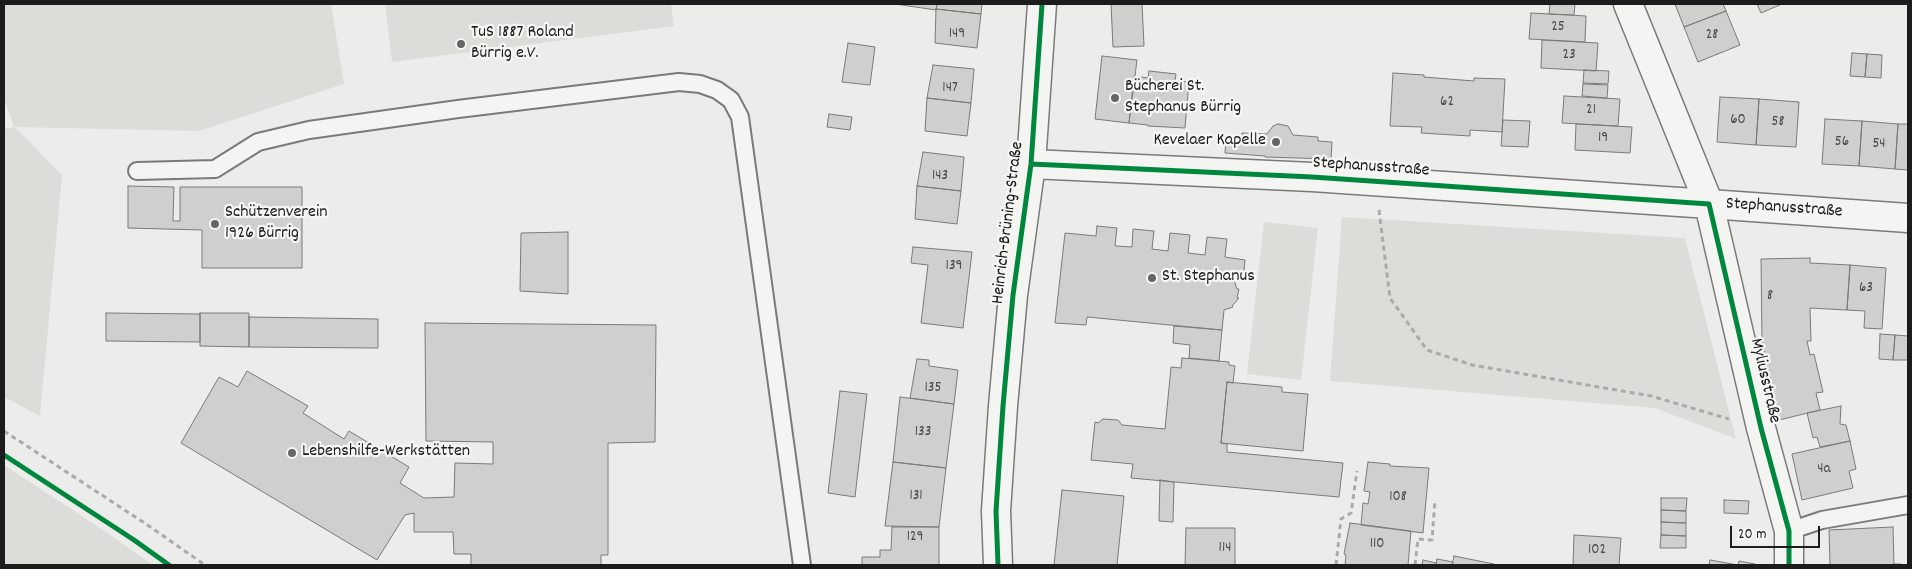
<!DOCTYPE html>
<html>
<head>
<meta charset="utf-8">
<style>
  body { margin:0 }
  #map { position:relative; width:1912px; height:569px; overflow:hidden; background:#ececea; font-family:Dekko,sans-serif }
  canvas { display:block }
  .frame { position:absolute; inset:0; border:5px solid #1c1c1c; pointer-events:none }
  .scale { position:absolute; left:1730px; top:526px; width:90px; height:22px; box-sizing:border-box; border:2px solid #1c1c1c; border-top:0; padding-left:6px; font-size:15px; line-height:18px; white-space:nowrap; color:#1c1c1c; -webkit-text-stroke:4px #f6f6f2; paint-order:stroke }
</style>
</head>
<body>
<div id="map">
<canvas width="1912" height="569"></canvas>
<div class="frame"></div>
<div class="scale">20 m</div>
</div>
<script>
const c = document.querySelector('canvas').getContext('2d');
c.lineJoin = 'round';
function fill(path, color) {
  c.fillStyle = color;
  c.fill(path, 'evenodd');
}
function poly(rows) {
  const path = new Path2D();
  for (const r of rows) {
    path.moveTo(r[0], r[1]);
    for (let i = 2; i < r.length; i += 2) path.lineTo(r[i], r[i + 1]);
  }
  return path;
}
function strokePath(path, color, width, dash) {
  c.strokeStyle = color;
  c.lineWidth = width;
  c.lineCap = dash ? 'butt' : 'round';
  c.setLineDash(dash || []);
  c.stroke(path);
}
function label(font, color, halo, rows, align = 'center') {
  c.font = font + ' Dekko,sans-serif';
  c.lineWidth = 4.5;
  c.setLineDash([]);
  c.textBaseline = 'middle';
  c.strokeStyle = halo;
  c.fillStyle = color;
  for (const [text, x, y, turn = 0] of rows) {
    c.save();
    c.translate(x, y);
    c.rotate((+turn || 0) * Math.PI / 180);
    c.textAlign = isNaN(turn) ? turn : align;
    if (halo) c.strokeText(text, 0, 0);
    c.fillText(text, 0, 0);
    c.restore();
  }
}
fill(poly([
  [4,4,331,4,344,84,199,131,15,127,62,175,40,416,4,397,4,129,14,127,4,98],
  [385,4,671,4,674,26,392,62],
  [1342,217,1685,238,1736,439,1655,408,1330,381],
  [1264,222,1318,228,1301,380,1247,374],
  [4,465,103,530,153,565,4,565]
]), '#dcdcd9');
const building = poly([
  [895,4,937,4,936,10,895,4],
  [937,4,982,4,981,14,936,9,937,4],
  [1111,4,1142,4,1144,46,1113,47,1111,4],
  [1550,4,1575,4,1574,15,1549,14,1550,4],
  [1675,4,1723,4,1726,11,1684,27,1675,4],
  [1757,4,1782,4,1761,13,1757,4],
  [936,9,981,14,977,48,935,43,936,9],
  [1726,11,1740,45,1698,62,1684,27,1726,11],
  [1531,13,1586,16,1585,42,1529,39,1531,13],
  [1542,40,1598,43,1596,71,1541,68,1542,40],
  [848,43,875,47,870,85,842,82,848,43],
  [1852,53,1867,54,1865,77,1850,76,1852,53],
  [1867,54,1882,55,1881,78,1865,77,1867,54],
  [1102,56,1137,60,1129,123,1095,119,1102,56],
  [933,65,974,69,971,103,927,98,933,65],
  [1584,70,1609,71,1608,84,1583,83,1584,70],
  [1149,71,1176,74,1175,81,1189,82,1185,128,1148,126,1148,125,1129,123,1134,76,1148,78,1149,71],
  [1393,73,1424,75,1424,77,1474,81,1474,78,1505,79,1502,132,1470,130,1470,136,1421,133,1422,127,1390,126,1393,73],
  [1583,84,1608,85,1607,98,1582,96,1583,84],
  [1564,96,1620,99,1618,126,1562,123,1564,96],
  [1720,97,1759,99,1756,145,1717,142,1720,97],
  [927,98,971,103,967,136,925,131,927,98],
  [1759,99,1799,102,1796,147,1756,145,1759,99],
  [829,114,852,117,850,130,827,127,829,114],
  [1825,119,1862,121,1859,166,1822,164,1825,119],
  [1503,120,1530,121,1528,147,1501,146,1503,120],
  [1862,121,1898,124,1895,169,1859,166,1862,121],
  [1278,124,1288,126,1293,135,1318,137,1318,141,1332,142,1331,159,1265,157,1265,156,1225,153,1226,136,1242,137,1242,133,1267,134,1273,126,1278,124],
  [1576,124,1632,127,1630,153,1575,150,1576,124],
  [1898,124,1908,124,1908,170,1895,169,1898,124],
  [923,152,964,157,961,191,917,186,923,152],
  [128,186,174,187,173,221,180,221,180,187,302,187,302,268,202,268,202,230,128,228,128,186],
  [917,186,961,191,957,224,915,219,917,186],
  [1097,226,1117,228,1115,246,1132,247,1133,229,1154,231,1152,249,1168,251,1170,233,1190,235,1188,253,1205,255,1207,237,1227,239,1225,257,1245,260,1243,281,1234,280,1237,289,1239,289,1237,298,1239,298,1232,306,1233,307,1224,310,1222,330,1087,317,1086,325,1055,323,1065,233,1096,236,1097,226],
  [568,232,568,294,520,291,521,233,568,232],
  [913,247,972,252,963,328,921,323,928,265,911,263,913,247],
  [1810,258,1810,263,1850,265,1847,310,1810,308,1811,341,1807,341,1810,355,1814,354,1823,392,1816,393,1820,410,1779,420,1762,341,1761,259,1810,258],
  [1850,265,1886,268,1882,329,1864,328,1865,311,1847,310,1850,265],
  [106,313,200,314,200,342,106,341,106,313],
  [200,313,249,313,249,347,200,346,200,313],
  [249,317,378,319,378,348,249,347,249,317],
  [425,323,656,325,655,442,608,443,608,555,601,555,601,565,471,565,471,554,454,554,453,532,414,532,414,513,405,515,377,560,181,443,219,377,238,387,247,371,308,406,303,413,344,439,349,431,409,467,400,483,424,498,454,497,455,463,493,464,493,442,426,441,425,323],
  [1174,326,1222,330,1219,361,1189,358,1190,345,1173,343,1174,326],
  [1880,334,1895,335,1893,360,1879,359,1880,334],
  [1895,335,1908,336,1908,360,1893,360,1895,335],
  [1182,358,1229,362,1229,365,1235,366,1233,383,1227,382,1221,443,1227,444,1227,452,1343,463,1339,497,1131,478,1133,464,1091,460,1095,422,1098,423,1103,419,1118,420,1122,425,1165,429,1171,367,1181,368,1182,358],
  [917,359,929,360,929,366,958,370,954,404,910,398,917,359],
  [1227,382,1282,387,1282,392,1308,394,1303,451,1221,443,1227,382],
  [840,391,867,394,855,497,828,493,840,391],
  [900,397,954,404,946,468,893,462,900,397],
  [1841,406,1840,424,1846,425,1850,441,1820,447,1817,437,1813,438,1807,413,1841,406],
  [1850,441,1856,469,1849,471,1853,488,1802,500,1792,454,1850,441],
  [893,462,946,468,939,527,885,526,893,462],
  [1368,462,1390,464,1390,466,1429,468,1423,533,1361,525,1363,503,1368,504,1370,492,1364,491,1368,462],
  [1160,480,1174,482,1173,522,1159,521,1160,480],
  [1062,490,1124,496,1117,565,1054,565,1062,490],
  [1661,498,1687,498,1686,511,1661,510,1661,498],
  [1724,500,1749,501,1748,514,1724,513,1724,500],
  [1661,510,1686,511,1686,523,1661,522,1661,510],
  [1661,522,1686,523,1686,536,1661,535,1661,522],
  [1350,523,1411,531,1408,565,1345,565,1346,555,1344,554,1350,523],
  [892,527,939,527,939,565,862,565,862,557,880,557,880,550,891,550,892,527],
  [1893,527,1894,564,1901,564,1901,565,1830,565,1829,530,1893,527],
  [1186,528,1235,528,1235,565,1185,565,1186,528],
  [1574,535,1621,538,1619,565,1569,565,1573,565,1574,535],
  [1661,535,1686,536,1686,548,1660,548,1661,535],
  [1454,556,1494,564,1494,565,1452,565,1454,556],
  [1437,559,1453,562,1452,565,1436,565,1437,559],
  [1423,560,1436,563,1436,565,1422,565,1423,560],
  [1710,560,1738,565,1739,561,1755,564,1755,565,1709,565,1710,560]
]);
fill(building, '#cfcfce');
strokePath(building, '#7a7a79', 1);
const lane = poly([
  [137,171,215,169,258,142,309,130,458,109,679,82,700,84,717,90,731,100,740,117,802,565],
  [1789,531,1822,520,1908,505]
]);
const street = poly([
  [1628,4,1709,204,1908,218]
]);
const secondary = poly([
  [1031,164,1312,177,1709,204,1761,428,1789,531,1789,565],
  [998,565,996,511,1003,406,1013,295,1031,164,1042,4]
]);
strokePath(lane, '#7a7a79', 20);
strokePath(street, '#7a7a79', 31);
strokePath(secondary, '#7a7a79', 31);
strokePath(poly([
  [1379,210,1390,298,1427,350,1472,365,1651,396,1729,419],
  [4,431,146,524,205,565],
  [1336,565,1341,519,1351,513,1357,471],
  [1415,565,1418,539,1432,540,1435,500]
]), '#aaaaa9', 3, [5, 4]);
strokePath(lane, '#f4f4f2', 16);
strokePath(street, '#f4f4f2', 28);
strokePath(secondary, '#f4f4f2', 28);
strokePath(poly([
  [1031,164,1312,177,1709,204,1761,428,1789,531,1789,565],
  [4,455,134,540,169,565],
  [998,565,996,511,1003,406,1013,295,1031,164,1042,4]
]), '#00873e', 5);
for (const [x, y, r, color] of [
  [461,44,5,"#656564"],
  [1115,98,5,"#656564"],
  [1276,142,5,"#656564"],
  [215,224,5,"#656564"],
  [1152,278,5,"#656564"],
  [292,453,5,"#656564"]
]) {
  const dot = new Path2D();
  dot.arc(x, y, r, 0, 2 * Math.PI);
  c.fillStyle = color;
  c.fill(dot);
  strokePath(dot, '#f6f6f2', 2);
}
label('15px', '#494948', null, [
  ["25",1558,28],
  ["149",957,35],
  ["28",1712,36],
  ["23",1569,56],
  ["147",950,89],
  ["62",1447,103],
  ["21",1591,111],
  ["60",1738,121],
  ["58",1778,123],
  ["19",1603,139],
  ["56",1842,143],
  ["54",1879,145],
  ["143",940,177],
  ["139",954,267],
  ["63",1866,289],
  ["8",1770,297],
  ["135",933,389],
  ["133",923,433],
  ["4a",1824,470],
  ["131",916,497],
  ["108",1398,498],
  ["129",915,538],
  ["110",1377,545],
  ["114",1225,549],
  ["102",1597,551]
]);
label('18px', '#1c1c1c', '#f6f6f2', [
  ["TuS 1887 Roland",471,34],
  ["Bürrig e.V.",471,55],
  ["Bücherei St.",1125,88],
  ["Stephanus Bürrig",1125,109],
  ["Kevelaer Kapelle",1266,142,"right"],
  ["Schützenverein",225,214],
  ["1926 Bürrig",225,235],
  ["St. Stephanus",1162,278],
  ["Lebenshilfe-Werkstätten",302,453]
], 'left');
label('18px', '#1c1c1c', '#f6f6f2', [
  ["Stephanusstraße",1371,168,4],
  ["Stephanusstraße",1784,209,4],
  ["Heinrich-Brüning-Straße",1009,223,-83],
  ["Myliusstraße",1764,381,77]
]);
</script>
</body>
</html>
